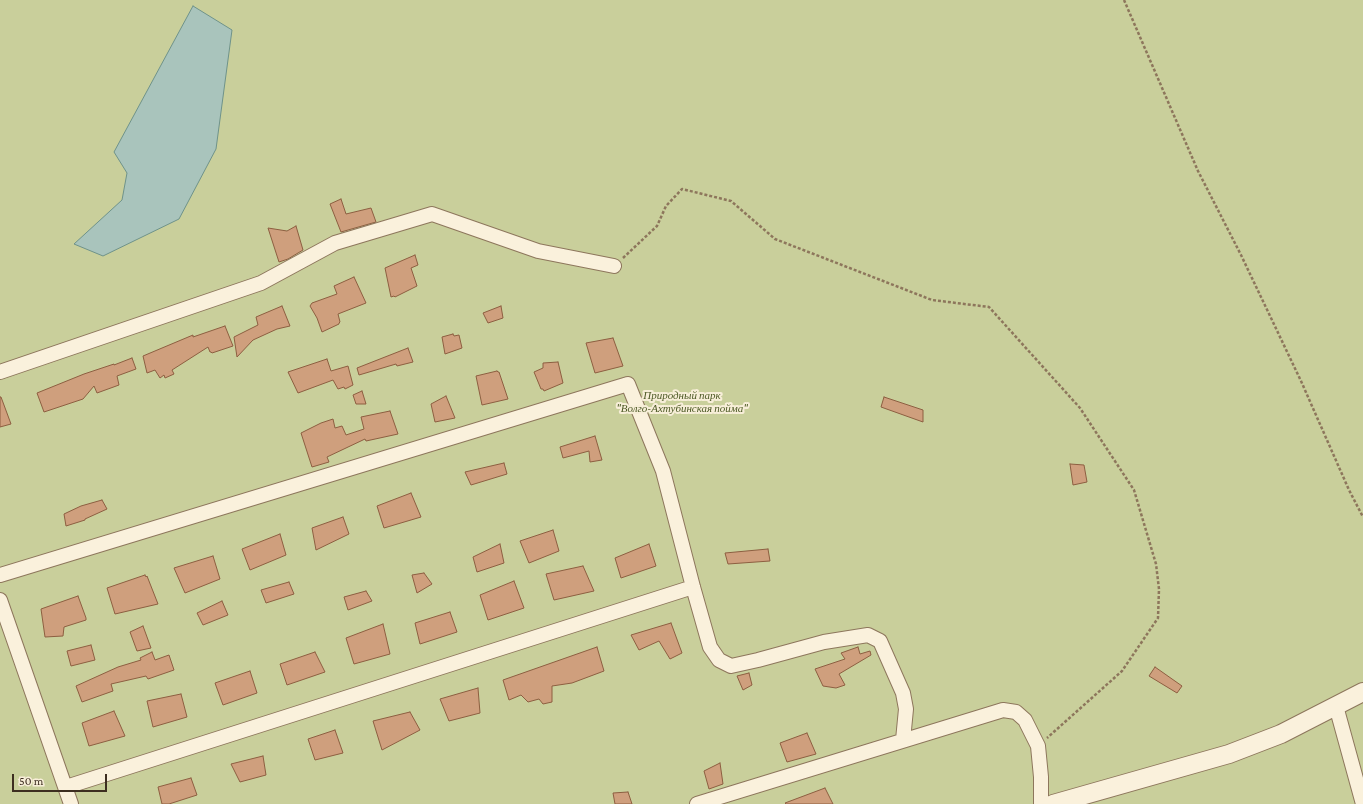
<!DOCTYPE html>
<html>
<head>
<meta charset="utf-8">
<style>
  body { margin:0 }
  #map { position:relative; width:1363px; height:804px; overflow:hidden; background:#f0e4c8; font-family:"Crimson Pro",serif }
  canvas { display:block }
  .scale { position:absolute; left:12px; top:774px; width:95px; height:18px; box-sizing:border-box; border:2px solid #3d2e20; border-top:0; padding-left:5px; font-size:12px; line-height:14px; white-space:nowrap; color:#3d2e20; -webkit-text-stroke:3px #f7eed8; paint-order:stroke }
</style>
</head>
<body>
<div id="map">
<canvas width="1363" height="804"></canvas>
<div class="scale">50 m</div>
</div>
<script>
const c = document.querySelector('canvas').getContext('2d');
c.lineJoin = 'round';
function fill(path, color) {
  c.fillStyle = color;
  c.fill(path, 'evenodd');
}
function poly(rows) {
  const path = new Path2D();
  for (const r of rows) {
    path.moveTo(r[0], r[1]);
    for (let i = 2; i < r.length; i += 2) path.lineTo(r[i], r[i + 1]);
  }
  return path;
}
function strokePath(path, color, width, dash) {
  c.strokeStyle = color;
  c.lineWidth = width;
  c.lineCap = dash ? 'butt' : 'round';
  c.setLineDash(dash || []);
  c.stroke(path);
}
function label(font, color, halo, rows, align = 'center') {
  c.font = font + ' "Crimson Pro",serif';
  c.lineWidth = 4;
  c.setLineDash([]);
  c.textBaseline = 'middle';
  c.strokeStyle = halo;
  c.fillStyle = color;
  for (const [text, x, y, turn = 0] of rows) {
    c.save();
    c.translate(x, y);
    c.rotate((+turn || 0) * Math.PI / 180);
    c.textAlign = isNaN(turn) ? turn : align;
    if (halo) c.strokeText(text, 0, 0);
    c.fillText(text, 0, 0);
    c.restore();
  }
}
fill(poly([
  [0,0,1363,0,1363,804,0,804]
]), '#c9cf9b');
const water = poly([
  [193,6,232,30,216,149,179,219,103,256,74,244,122,200,127,173,114,152,193,6]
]);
fill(water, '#a9c4bc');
strokePath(water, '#6f938a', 1);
const building = poly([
  [341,199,346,214,371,208,376,222,341,232,330,204,341,199],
  [296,226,303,250,288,259,279,262,268,228,287,231,296,226],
  [415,255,418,265,411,268,417,286,395,297,394,296,391,297,385,268,415,255],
  [354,277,366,303,338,314,340,322,339,323,339,324,322,332,317,318,310,306,312,303,337,294,334,286,354,277],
  [282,306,290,326,277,329,253,340,237,357,234,337,258,325,256,317,282,306],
  [501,306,503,318,488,323,483,313,501,306],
  [225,326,233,346,212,353,211,352,210,352,208,347,172,370,174,374,165,378,164,375,160,378,155,370,147,373,143,356,193,335,193,337,225,326],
  [453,334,454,336,459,335,462,348,445,354,442,337,453,334],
  [613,338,623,366,595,373,586,343,613,338],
  [408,348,413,362,397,366,396,364,359,375,357,368,408,348],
  [132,358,136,369,117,376,119,385,97,393,94,386,83,399,44,412,37,393,84,374,114,364,114,365,132,358],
  [327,359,331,371,348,366,353,385,345,389,344,387,338,389,333,380,298,393,288,372,327,359],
  [558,362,563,383,544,391,543,389,541,389,534,372,543,368,543,363,558,362],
  [497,371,498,372,499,372,508,399,482,405,476,376,497,371],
  [362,391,366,404,356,404,353,395,362,391],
  [446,396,455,418,435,422,431,404,446,396],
  [0,397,1,397,11,424,0,427,0,397],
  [884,397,923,410,923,422,881,407,884,397],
  [390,411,398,434,366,441,365,439,327,457,329,462,312,467,301,433,321,423,333,419,335,428,342,426,346,435,364,429,361,417,390,411],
  [595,436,602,460,590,462,589,451,563,458,560,447,595,436],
  [504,463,507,474,471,485,465,472,504,463],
  [1070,464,1084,465,1087,482,1073,485,1070,464],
  [411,493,421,517,384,528,377,506,411,493],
  [102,500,107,509,85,519,85,520,66,526,64,514,81,506,102,500],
  [343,517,349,534,316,550,312,528,343,517],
  [553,530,559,551,529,563,520,541,553,530],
  [280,534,286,555,250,570,242,549,280,534],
  [500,544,504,563,477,572,473,557,500,544],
  [649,544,656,566,621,578,615,558,649,544],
  [768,549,770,561,728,564,725,553,768,549],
  [213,556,220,579,185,593,174,568,213,556],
  [583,566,594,591,554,600,546,574,583,566],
  [424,573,432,584,417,593,412,575,424,573],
  [145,575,146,577,147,576,158,604,115,614,107,588,145,575],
  [514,581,524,608,488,620,480,595,514,581],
  [289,582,294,594,266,603,261,590,289,582],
  [366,591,372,601,348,610,344,597,366,591],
  [78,596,86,618,86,620,64,627,63,636,45,637,41,609,78,596],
  [222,601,228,615,203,625,197,613,222,601],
  [450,612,457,632,420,644,415,623,450,612],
  [671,623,682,653,670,659,659,641,639,650,631,635,671,623],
  [383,624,390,654,354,664,346,638,383,624],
  [143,626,151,648,137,651,130,632,143,626],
  [91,645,95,660,71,666,67,651,91,645],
  [597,647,604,671,572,683,552,686,552,702,543,704,539,699,528,702,521,695,509,700,503,680,597,647],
  [858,647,860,654,870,651,871,655,839,674,845,685,836,688,823,686,815,669,845,659,841,653,858,647],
  [152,652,155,660,169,655,174,670,148,679,146,676,111,684,113,691,82,702,76,686,118,667,141,660,140,658,152,652],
  [315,652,325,672,287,685,280,664,315,652],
  [1155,667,1182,686,1177,693,1149,676,1155,667],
  [250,671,257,693,223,705,215,683,250,671],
  [749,673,752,685,743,690,737,676,749,673],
  [478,688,480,713,449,721,440,699,478,688],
  [181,694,187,717,153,727,147,701,181,694],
  [114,711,125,736,89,746,82,723,114,711],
  [410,712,420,730,382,750,373,721,410,712],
  [335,730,343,753,315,760,308,739,335,730],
  [807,733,816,754,787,762,780,743,807,733],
  [263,756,266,775,240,782,231,764,263,756],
  [720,763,723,784,709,789,704,771,720,763],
  [191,778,197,795,169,804,162,804,158,787,191,778],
  [825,788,833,804,786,804,785,803,825,788],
  [628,792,632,804,615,804,613,793,628,792]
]);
fill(building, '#cf9f7d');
strokePath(building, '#8d5f41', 1);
const minor = poly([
  [0,372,261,283,335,243,432,214,538,251,614,266],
  [0,575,628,384,663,471,693,587,710,647,719,660,731,666,758,660,824,642,868,635,880,641,903,693,906,709,903,740],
  [0,600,71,804],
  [1336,706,1363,804],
  [66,787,693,587],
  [697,804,1003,710,1016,712,1025,720,1038,746,1041,777,1041,804]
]);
const tertiary = poly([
  [1053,804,1229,754,1281,734,1363,692]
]);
strokePath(minor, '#8d765c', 16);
strokePath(tertiary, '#8d765c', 20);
strokePath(poly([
  [1124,0,1198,171,1241,255,1301,381,1349,490,1363,517],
  [623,258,657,226,666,206,682,189,731,201,775,239,932,300,989,307,1080,408,1134,490,1156,564,1159,589,1158,618,1122,671,1047,738]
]), '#8d765c', 2.5, [3, 2]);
strokePath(minor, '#faf1dc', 14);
strokePath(tertiary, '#faf1dc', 18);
label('italic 11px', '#4d5a26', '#f7eed8', [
  ["Природный парк",682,396],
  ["\"Волго-Ахтубинская пойма\"",682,409]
]);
</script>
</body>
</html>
